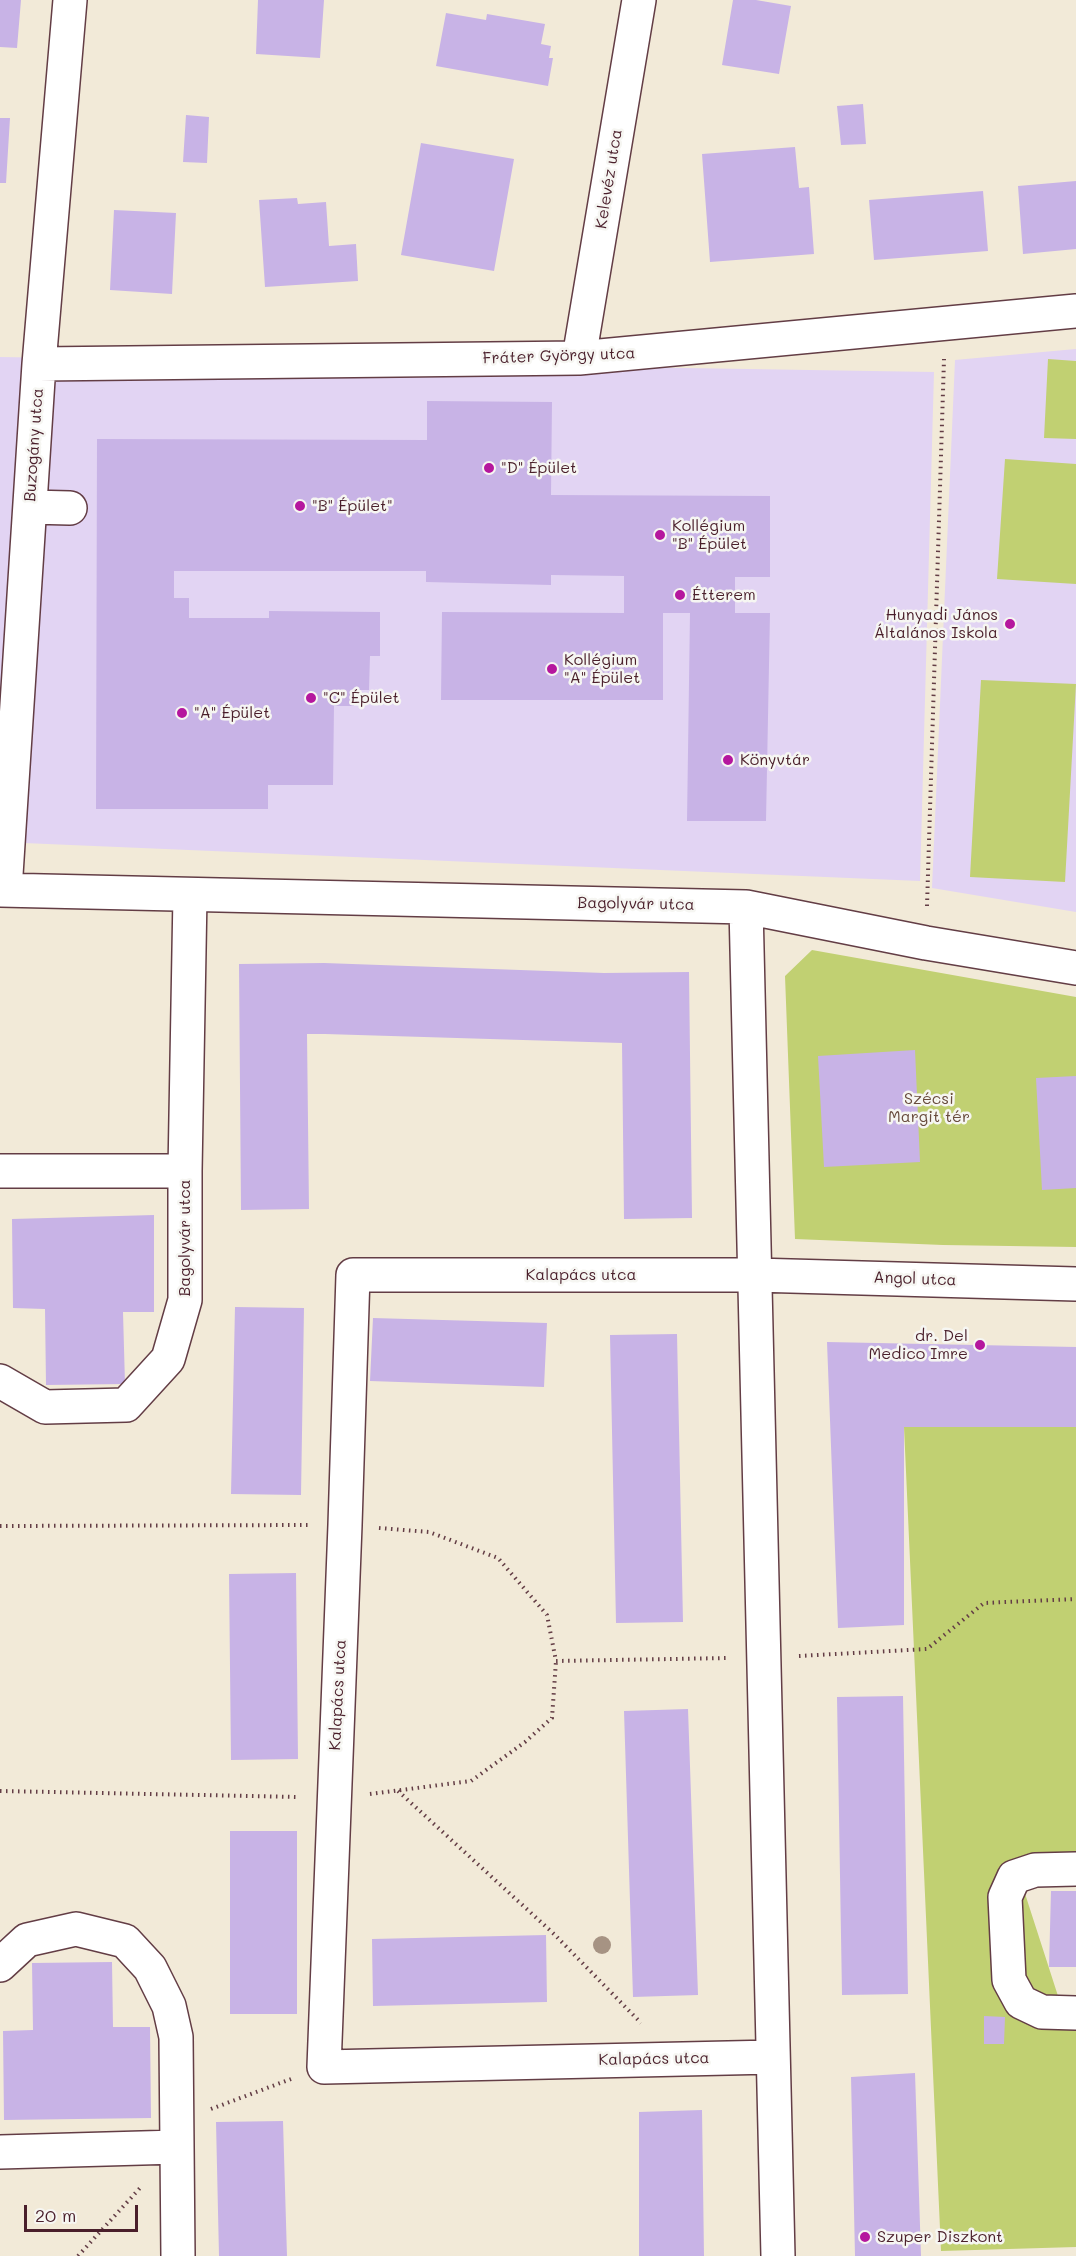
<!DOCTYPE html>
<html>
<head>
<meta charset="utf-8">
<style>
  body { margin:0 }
  #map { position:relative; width:1076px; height:2256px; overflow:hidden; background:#f2ead8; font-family:Mali,sans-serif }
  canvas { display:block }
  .scale { position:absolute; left:24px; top:2205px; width:114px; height:27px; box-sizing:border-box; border:3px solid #4a1f2b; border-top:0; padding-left:8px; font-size:18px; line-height:21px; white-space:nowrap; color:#4a1f2b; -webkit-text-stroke:4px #f6f6f2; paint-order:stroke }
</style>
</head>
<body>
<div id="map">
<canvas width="1076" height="2256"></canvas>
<div class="scale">20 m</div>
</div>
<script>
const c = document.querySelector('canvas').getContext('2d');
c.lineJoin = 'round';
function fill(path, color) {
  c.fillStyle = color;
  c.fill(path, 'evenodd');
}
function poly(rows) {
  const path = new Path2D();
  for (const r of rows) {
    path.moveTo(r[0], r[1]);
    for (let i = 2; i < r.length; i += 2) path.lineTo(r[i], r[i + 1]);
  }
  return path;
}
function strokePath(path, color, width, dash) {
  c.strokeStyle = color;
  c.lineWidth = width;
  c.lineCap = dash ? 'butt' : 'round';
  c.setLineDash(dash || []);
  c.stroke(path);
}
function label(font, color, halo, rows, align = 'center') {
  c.font = font + ' Mali,sans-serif';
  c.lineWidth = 5;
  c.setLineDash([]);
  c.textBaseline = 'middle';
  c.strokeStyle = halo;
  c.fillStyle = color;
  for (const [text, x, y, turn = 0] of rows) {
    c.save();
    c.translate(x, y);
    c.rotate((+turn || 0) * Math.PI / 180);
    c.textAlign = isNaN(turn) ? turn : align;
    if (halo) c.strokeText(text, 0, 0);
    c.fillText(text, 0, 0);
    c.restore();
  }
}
fill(poly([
  [1076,349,1076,912,932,888,955,360],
  [0,357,934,372,920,881,0,842]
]), '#e2d4f3');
fill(poly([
  [1048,359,1076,361,1076,439,1044,438],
  [1005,459,1076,464,1076,584,997,579],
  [981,680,1076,684,1065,882,970,877],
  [812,950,1076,997,1076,1247,943,1245,795,1239,785,976],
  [904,1427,1076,1427,1076,1865,1019,1875,1058,1996,1076,1997,1076,2247,941,2251]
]), '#c1d072');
fill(poly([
  [0,0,21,0,17,48,0,47],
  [258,0,324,0,320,58,256,54],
  [733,0,756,0,791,6,779,74,722,65],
  [446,13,486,20,487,14,545,24,541,44,551,46,549,58,553,58,548,86,436,66],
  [863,104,866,144,841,145,837,106],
  [186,115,209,117,207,163,183,162],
  [0,118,10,118,6,183,0,183],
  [421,143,514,159,494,271,401,255],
  [795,147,799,188,809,187,814,254,710,262,702,154],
  [1076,181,1076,249,1023,254,1018,186],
  [983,191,988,251,874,260,869,200],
  [297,198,298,204,326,202,329,246,356,244,358,281,265,287,259,200],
  [114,210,176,213,172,294,110,290],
  [427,401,552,402,551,495,770,496,770,577,735,577,735,613,770,613,766,821,687,821,690,613,663,613,663,700,441,700,442,612,624,613,624,576,551,575,551,585,426,582,426,571,174,571,174,598,189,598,189,618,269,618,269,611,380,612,380,656,370,656,369,690,354,690,354,706,334,706,333,785,268,785,268,809,96,809,97,439,427,440],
  [324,963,604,973,689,972,692,1218,624,1219,622,1043,325,1034,307,1034,309,1209,241,1210,239,964],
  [915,1050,920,1162,824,1167,818,1056],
  [1076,1076,1076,1188,1042,1190,1036,1078],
  [154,1215,154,1312,123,1312,125,1384,46,1385,45,1309,13,1308,12,1219],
  [235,1307,304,1308,301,1495,231,1494],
  [373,1318,547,1323,544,1387,370,1381],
  [677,1334,683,1622,616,1623,610,1335],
  [827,1342,1076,1347,1076,1427,904,1427,904,1625,838,1628],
  [296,1573,298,1759,231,1760,229,1574],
  [903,1696,908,1994,842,1995,837,1697],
  [688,1709,698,1995,633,1997,624,1711],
  [230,1831,297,1831,297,2014,230,2014],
  [1051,1891,1076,1891,1076,1967,1049,1967],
  [546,1935,547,2002,373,2006,372,1939],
  [112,1962,113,2027,150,2027,151,2118,4,2120,3,2031,33,2030,32,1963],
  [984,2016,1005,2017,1004,2044,984,2044],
  [915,2073,921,2256,855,2256,851,2077],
  [702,2110,704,2256,639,2256,639,2112],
  [283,2121,287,2256,219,2256,216,2122]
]), '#c8b3e6');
const street = poly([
  [579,358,639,0],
  [39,364,579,358,1076,311],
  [30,507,70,508],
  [0,890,746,907,926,943,1076,968],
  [5,890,39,364,70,0],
  [746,907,778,2256],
  [0,1171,185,1171],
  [0,1381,45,1407,126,1405,168,1359,185,1300,185,1171,190,895],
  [1076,1869,1035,1870,1014,1877,1005,1897,1009,1980,1021,2002,1042,2012,1076,2013],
  [0,1965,27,1940,76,1929,125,1941,150,1968,169,2006,176,2037,178,2256],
  [773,2057,324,2067,345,1525,353,1275,755,1275,1076,1284],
  [0,2152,177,2147]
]);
strokePath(street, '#633d45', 36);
strokePath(poly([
  [927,906,944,359],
  [0,1526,309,1525],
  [379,1528,429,1532,498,1558,547,1615,556,1661,729,1658],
  [799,1656,927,1649,984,1603,1076,1599],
  [0,1791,299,1797],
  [398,1791,554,1934,641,2023],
  [370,1794,471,1781,525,1742,552,1718,556,1661],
  [211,2109,291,2079],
  [78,2256,140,2188]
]), '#633d45', 4, [1.5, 4.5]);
strokePath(street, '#fff', 33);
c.fillStyle = '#a69383';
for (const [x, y] of [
  [602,1945]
]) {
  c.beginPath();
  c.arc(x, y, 9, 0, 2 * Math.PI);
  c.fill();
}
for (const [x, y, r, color] of [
  [489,468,6,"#b5179e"],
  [300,506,6,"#b5179e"],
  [660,535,6,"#b5179e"],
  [680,595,6,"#b5179e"],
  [1010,624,6,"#b5179e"],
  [552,669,6,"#b5179e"],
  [311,698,6,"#b5179e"],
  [182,713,6,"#b5179e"],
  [728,760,6,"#b5179e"],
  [980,1345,6,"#b5179e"],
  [865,2237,6,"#b5179e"]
]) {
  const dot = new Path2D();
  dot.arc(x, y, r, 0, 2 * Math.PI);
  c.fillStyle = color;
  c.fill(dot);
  strokePath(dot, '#f6f6f2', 2);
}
label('16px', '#4a1f2b', '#f6f6f2', [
  ["Kelevéz utca",609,179,-81],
  ["Fráter György utca",559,356,-2],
  ["Buzogány utca",34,445,-86],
  ["Bagolyvár utca",636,904,1],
  ["Bagolyvár utca",185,1238,-90],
  ["Kalapács utca",581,1275],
  ["Angol utca",915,1279,2],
  ["Kalapács utca",338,1695,-87],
  ["Kalapács utca",654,2059,-1]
]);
label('16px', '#4a1f2b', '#f6f6f2', [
  ["\"D\" Épület",501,468],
  ["\"B\" Épület\"",312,506],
  ["Kollégium",672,526],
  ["\"B\" Épület",672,544],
  ["Étterem",692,595],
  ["Hunyadi János",998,615,"right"],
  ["Általános Iskola",998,633,"right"],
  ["Kollégium",564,660],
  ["\"A\" Épület",564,678],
  ["\"C\" Épület",323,698],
  ["\"A\" Épület",194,713],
  ["Könyvtár",740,760],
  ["dr. Del",968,1336,"right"],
  ["Medico Imre",968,1354,"right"],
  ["Szuper Diszkont",877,2237]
], 'left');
label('16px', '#684b3d', '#f6f6f2', [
  ["Szécsi",929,1099],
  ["Margit tér",929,1117]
]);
</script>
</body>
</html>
